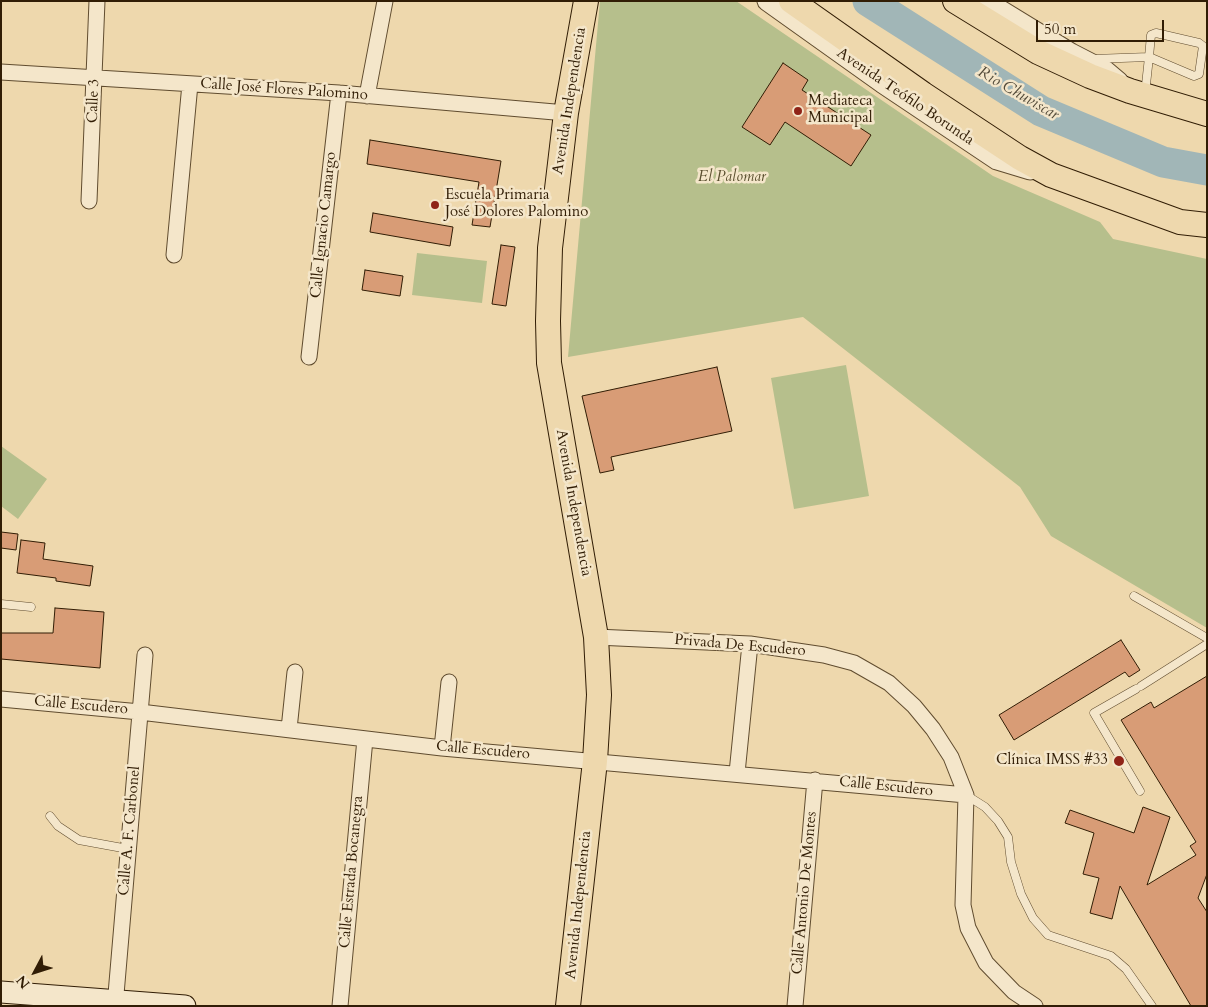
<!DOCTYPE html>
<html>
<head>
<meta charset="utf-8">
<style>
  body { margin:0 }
  #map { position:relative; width:1208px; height:1007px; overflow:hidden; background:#eed8ad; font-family:Cardo,serif }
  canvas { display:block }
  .frame { position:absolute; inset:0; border:2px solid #311d05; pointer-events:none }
  .north { position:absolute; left:10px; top:947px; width:50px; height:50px; -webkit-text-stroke:4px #f4e6ca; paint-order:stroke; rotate:230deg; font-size:14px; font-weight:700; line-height:20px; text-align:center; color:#311d05 }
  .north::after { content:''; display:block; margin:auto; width:18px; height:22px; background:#311d05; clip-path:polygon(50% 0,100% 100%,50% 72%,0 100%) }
  .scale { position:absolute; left:1036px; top:20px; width:128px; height:22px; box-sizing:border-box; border:2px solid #311d05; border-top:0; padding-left:6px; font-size:15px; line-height:18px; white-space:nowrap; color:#311d05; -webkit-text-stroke:4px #f4e6ca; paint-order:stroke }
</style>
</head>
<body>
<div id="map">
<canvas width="1208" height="1007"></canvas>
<div class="frame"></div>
<div class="north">N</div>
<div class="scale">50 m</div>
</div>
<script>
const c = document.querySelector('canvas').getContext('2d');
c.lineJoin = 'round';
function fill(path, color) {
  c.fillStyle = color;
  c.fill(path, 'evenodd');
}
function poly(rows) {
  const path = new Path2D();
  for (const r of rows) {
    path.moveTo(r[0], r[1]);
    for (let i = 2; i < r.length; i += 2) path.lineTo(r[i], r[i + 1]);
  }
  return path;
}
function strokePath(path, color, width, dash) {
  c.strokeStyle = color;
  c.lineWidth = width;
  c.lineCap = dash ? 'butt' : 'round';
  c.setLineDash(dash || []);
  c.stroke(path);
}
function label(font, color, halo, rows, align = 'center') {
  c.font = font + ' Cardo,serif';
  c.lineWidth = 5;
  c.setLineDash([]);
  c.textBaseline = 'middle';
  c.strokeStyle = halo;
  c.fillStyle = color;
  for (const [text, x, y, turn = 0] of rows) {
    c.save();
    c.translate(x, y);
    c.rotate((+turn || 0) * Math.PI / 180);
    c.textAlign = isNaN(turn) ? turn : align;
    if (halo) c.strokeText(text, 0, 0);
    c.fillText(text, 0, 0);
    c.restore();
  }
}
fill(poly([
  [600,1,736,1,993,176,1100,222,1113,239,1207,259,1207,628,1051,536,1020,487,803,317,568,357],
  [417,253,487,261,482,303,412,295],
  [846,365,869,496,794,509,771,378],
  [1,446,47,479,18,519,1,506]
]), '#b6bf8c');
strokePath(poly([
  [868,1,1041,111,1163,162,1207,170]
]), '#a1b6b7', 31);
const building = poly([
  [783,63,808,80,802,90,871,135,851,166,785,122,770,145,742,127,783,63],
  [370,140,501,161,490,227,472,225,479,182,367,164,370,140],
  [373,213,453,227,450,246,370,232,373,213],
  [501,245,515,247,506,306,492,304,501,245],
  [365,270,403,276,400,296,362,290,365,270],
  [717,367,732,431,611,457,614,470,600,473,582,396,717,367],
  [1,532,18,534,16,550,1,548,1,532],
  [21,540,45,543,43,559,93,566,90,586,56,581,56,578,17,573,21,540],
  [55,608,104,612,100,668,1,659,1,633,53,633,55,608],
  [1121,640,1140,670,1129,677,1125,672,1014,740,999,715,1121,640],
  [1207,676,1207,874,1198,898,1207,912,1207,1006,1191,1006,1120,886,1112,919,1090,913,1099,878,1083,874,1094,833,1065,823,1070,810,1134,833,1143,807,1170,817,1147,885,1196,855,1190,846,1196,842,1121,720,1151,702,1154,708,1207,676]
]);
fill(building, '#d89c76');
strokePath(building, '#311d05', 1);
const service = poly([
  [1093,59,1149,57,1194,76,1199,74,1203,46,1199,43,1156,33,1151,35,1149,57,1145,94],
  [1134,596,1207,638],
  [1,604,31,607],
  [1141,686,1207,644],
  [1136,689,1094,713,1140,791],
  [966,795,985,807,998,821,1008,837,1011,862,1021,894,1033,918,1048,935,1111,956,1126,969,1152,1006],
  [50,816,58,826,79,840,128,849]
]);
const minor = poly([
  [1,72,339,93,566,113],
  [367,96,385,1],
  [89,201,97,1],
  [174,255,190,84],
  [309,357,339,93],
  [596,637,750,644,824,655,854,663,889,683,914,706,933,729,951,757,966,795,963,905,968,928,986,963,1014,992,1035,1006],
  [1,699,140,712,442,748,966,795],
  [289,729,295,672],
  [442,748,449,682],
  [737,773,750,644],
  [115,1006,145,655],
  [340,1006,365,739],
  [795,1006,815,780]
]);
const tertiary = poly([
  [767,1,882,83,997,160,1030,170],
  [986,1,1071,53,1106,71,1119,82]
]);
const secondary = poly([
  [1,992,185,1006]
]);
const primary = poly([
  [791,1,923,94,1020,158,1051,175,1180,222,1207,225],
  [955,1,1038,52,1090,76,1130,91,1207,114],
  [568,1006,595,761,599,695,596,637,549,363,548,321,550,248,566,113,586,1]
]);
strokePath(service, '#604c2f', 9);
strokePath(minor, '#604c2f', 17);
strokePath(tertiary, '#604c2f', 21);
strokePath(secondary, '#311d05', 23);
strokePath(primary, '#311d05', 26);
strokePath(service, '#f4e6ca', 8);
strokePath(minor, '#f4e6ca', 15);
strokePath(tertiary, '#f4e6ca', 19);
strokePath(secondary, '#f4e6ca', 21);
strokePath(primary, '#eed8ad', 24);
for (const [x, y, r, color] of [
  [798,111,5,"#8f2418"],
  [435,205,5,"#8f2418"],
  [1119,761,6,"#8f2418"]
]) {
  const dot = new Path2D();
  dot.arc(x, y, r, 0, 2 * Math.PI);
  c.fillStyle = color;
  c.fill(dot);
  strokePath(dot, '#f4e6ca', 2);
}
label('15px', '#311d05', '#f4e6ca', [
  ["Calle José Flores Palomino",284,90,4],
  ["Avenida Teófilo Borunda",905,97,34],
  ["Calle 3",94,101,-88],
  ["Avenida Independencia",570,101,-81],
  ["Calle Ignacio Camargo",324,225,-84],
  ["Avenida Independencia",573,503,80],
  ["Privada De Escudero",740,646,5],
  ["Calle Escudero",81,706,5],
  ["Calle Escudero",483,751,5],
  ["Calle Escudero",886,787,6],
  ["Calle A. F. Carbonel",130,831,-85],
  ["Calle Estrada Bocanegra",352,872,-85],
  ["Calle Antonio De Montes",805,893,-85],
  ["Avenida Independencia",579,905,-84]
]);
label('15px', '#311d05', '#f4e6ca', [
  ["Mediateca",808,102],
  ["Municipal",808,119],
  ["Escuela Primaria",445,196],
  ["José Dolores Palomino",445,213],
  ["Clínica IMSS #33",1108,761,"right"]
], 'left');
label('italic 15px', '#594e2e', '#f4e6ca', [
  ["El Palomar",732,178]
]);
label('italic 16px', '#534b3a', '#f4e6ca', [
  ["Rio Chuviscar",1018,94,30]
]);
</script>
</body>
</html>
